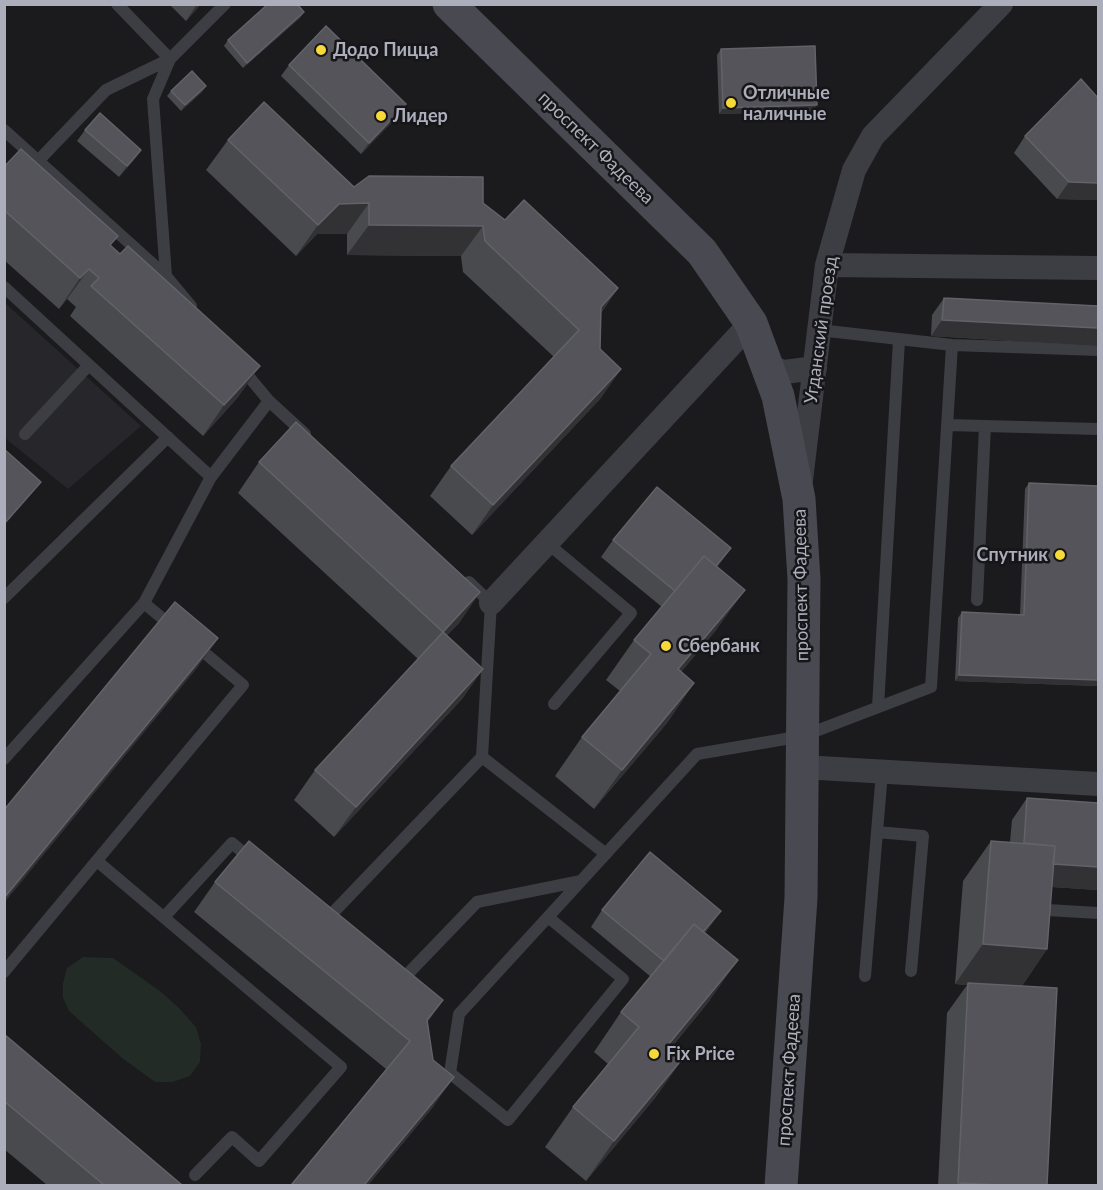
<!DOCTYPE html>
<html>
<head>
<meta charset="utf-8">
<style>
  body { margin:0 }
  #map { position:relative; width:1103px; height:1190px; overflow:hidden; background:#1b1a1c; font-family:Lato,sans-serif }
  canvas { display:block }
  .frame { position:absolute; inset:0; border:6px solid #adaebc; pointer-events:none }
</style>
</head>
<body>
<div id="map">
<canvas width="1103" height="1190"></canvas>
<div class="frame"></div>
</div>
<script>
const c = document.querySelector('canvas').getContext('2d');
c.lineJoin = 'round';
function fill(path, color) {
  c.fillStyle = color;
  c.fill(path, 'evenodd');
}
function poly(rows) {
  const path = new Path2D();
  for (const r of rows) {
    path.moveTo(r[0], r[1]);
    for (let i = 2; i < r.length; i += 2) path.lineTo(r[i], r[i + 1]);
  }
  return path;
}
function strokePath(path, color, width, dash) {
  c.strokeStyle = color;
  c.lineWidth = width;
  c.lineCap = dash ? 'butt' : 'round';
  c.setLineDash(dash || []);
  c.stroke(path);
}
function label(font, color, halo, rows, align = 'center') {
  c.font = font + ' Lato,sans-serif';
  c.lineWidth = 5;
  c.setLineDash([]);
  c.textBaseline = 'middle';
  c.strokeStyle = halo;
  c.fillStyle = color;
  for (const [text, x, y, turn = 0] of rows) {
    c.save();
    c.translate(x, y);
    c.rotate((+turn || 0) * Math.PI / 180);
    c.textAlign = isNaN(turn) ? turn : align;
    if (halo) c.strokeText(text, 0, 0);
    c.fillText(text, 0, 0);
    c.restore();
  }
}
fill(poly([
  [4,302,141,426,68,489,5,438]
]), '#27262a');
fill(poly([
  [83,957,113,958,160,991,179,1008,196,1027,201,1044,200,1062,190,1076,173,1082,155,1082,122,1058,69,1011,63,998,63,983,67,968]
]), '#222b25');
strokePath(poly([
  [117,4,170,59,153,99,166,276],
  [4,130,166,276,191,306],
  [38,161,106,90,170,59,225,4],
  [4,287,211,477],
  [819,330,952,345,1098,350],
  [240,366,269,401,305,434],
  [947,425,1098,429],
  [25,434,89,365],
  [547,543,631,613,554,704],
  [469,582,491,603,482,757,606,854],
  [4,598,168,437],
  [977,600,985,426],
  [144,603,174,628],
  [878,707,899,340],
  [4,759,144,603,211,477,269,401],
  [877,832,923,836,911,971],
  [97,861,341,1067,259,1161,232,1137,195,1175],
  [1047,910,1098,913],
  [165,916,232,843,252,860],
  [548,917,459,1014,450,1073,508,1120,623,979,548,917,581,881],
  [326,920,482,757],
  [4,972,243,685,194,644],
  [865,976,882,772],
  [399,978,401,981,477,902,581,881,697,754,803,736,931,687,952,345]
]), '#3d3d44', 12);
strokePath(poly([
  [827,265,1098,268],
  [767,366,784,372,815,368],
  [801,480,827,265,854,170,873,136,1001,4],
  [491,603,751,323],
  [802,767,1098,784]
]), '#3d3d44', 24);
strokePath(poly([
  [449,4,702,252,751,323,778,396,799,499,804,579,801,898,781,1186]
]), '#494952', 33);
fill(poly([
  [169,4,201,4,186,21],
  [304,12,300,18,243,68,224,46,228,40],
  [721,49,813,111,719,114,717,55],
  [289,65,406,104,398,116,361,154,281,76],
  [206,86,202,92,181,111,167,96,171,91],
  [1098,98,1098,200,1057,199,1014,153,1025,136],
  [85,130,141,150,133,161,119,177,77,141],
  [228,140,354,187,483,203,505,220,618,288,601,313,600,349,621,369,600,399,472,535,430,496,451,466,554,357,463,272,461,256,347,255,347,234,317,234,296,256,206,170],
  [4,167,111,246,239,396,203,436,70,316,76,307,67,299,59,309,4,260],
  [944,298,1098,306,1098,346,931,336,932,315],
  [259,462,480,592,459,623,447,635,483,669,462,699,334,837,294,800,315,770,418,659,238,493],
  [1029,483,1098,686,955,681,958,618,962,612,1020,615,1025,489],
  [613,540,718,567,717,629,681,672,694,683,667,723,594,809,555,776,582,737,620,691,606,680,634,640,662,607,601,557],
  [1027,798,1098,890,1052,887,1047,949,1022,986,1047,1185,938,1185,947,1013,967,985,955,984,963,881,991,841,1010,842,1012,820],
  [215,882,428,1022,433,1107,368,1185,291,1185,386,1069,194,912],
  [602,910,709,928,705,933,710,1000,671,1048,683,1058,655,1098,586,1181,545,1147,573,1107,608,1064,594,1052,621,1012,651,977,591,927],
  [4,1034,182,1185,47,1185,4,1149]
]), '#494a4e');
fill(poly([
  [197,4,201,4,186,21],
  [304,12,300,18,243,68,247,63],
  [206,86,202,92,181,111,185,105],
  [406,104,398,116,361,154,369,143],
  [817,105,813,111,719,114,723,108],
  [141,150,133,161,119,177,127,166],
  [1069,182,1098,183,1098,200,1057,199],
  [369,203,347,234,317,234,296,256,318,225,339,204],
  [369,225,483,226,461,256,347,255],
  [89,269,67,299,59,309,80,278],
  [618,288,597,318,601,307],
  [942,320,1098,328,1098,346,931,336],
  [260,366,239,396,203,436,224,405],
  [621,369,600,399,472,535,493,505],
  [41,482,37,487,4,525,4,524],
  [731,548,719,565,687,604,699,587],
  [745,590,717,629,650,709,678,669],
  [480,592,459,623,422,662,443,632],
  [218,638,197,668,4,903,4,898],
  [483,669,462,699,334,837,356,807],
  [959,675,1098,680,1098,686,955,681],
  [694,683,667,723,594,809,622,770],
  [1022,862,1098,867,1098,890,1007,884],
  [721,911,709,928,674,970,686,953],
  [983,944,1047,949,1020,989,968,983,967,985,955,984],
  [738,960,710,1000,640,1085,668,1045],
  [443,1000,422,1031,427,1020],
  [683,1058,655,1098,586,1181,614,1141],
  [454,1077,433,1107,368,1185,364,1185],
  [958,1183,999,1185,957,1185]
]), '#323235');
const building = poly([
  [268,4,297,4,304,12,247,63,228,40,268,4],
  [326,26,406,104,369,143,289,65,326,26],
  [815,46,817,105,723,108,721,49,815,46],
  [192,71,206,86,185,105,171,91,192,71],
  [1081,79,1098,98,1098,183,1069,182,1025,136,1081,79],
  [264,102,354,187,369,176,483,177,483,203,505,220,524,200,618,288,601,307,600,349,621,369,493,505,451,466,579,330,485,241,483,226,369,225,369,203,339,204,318,225,228,140,264,102],
  [100,113,141,150,127,166,85,130,100,113],
  [21,149,118,236,110,245,120,254,128,246,260,366,224,405,91,286,99,278,89,269,80,278,4,210,4,167,21,149],
  [944,298,1098,306,1098,328,942,320,944,298],
  [296,422,480,592,443,632,259,462,296,422],
  [4,449,41,482,4,524,4,449],
  [1029,483,1098,486,1098,680,959,675,962,612,1024,615,1029,483],
  [657,487,731,548,716,566,704,556,675,591,613,540,657,487],
  [704,556,745,590,678,669,694,683,622,770,582,737,651,654,634,640,704,556],
  [175,602,218,638,4,898,4,810,175,602],
  [443,632,483,669,356,807,315,770,443,632],
  [1027,798,1098,803,1098,867,1053,864,1055,846,1024,843,1027,798],
  [249,841,443,1000,427,1020,433,1060,454,1077,364,1185,293,1185,292,1184,410,1041,215,882,249,841],
  [991,841,1055,846,1047,949,983,944,991,841],
  [650,852,721,911,703,932,694,924,664,961,602,910,650,852],
  [694,924,738,960,668,1045,683,1058,614,1141,573,1107,639,1027,621,1012,694,924],
  [968,983,1057,988,1047,1185,999,1185,958,1183,968,983],
  [4,1034,182,1185,104,1185,4,1101,4,1034]
]);
fill(building, '#54545a');
strokePath(building, '#626269', 1.5);
for (const [x, y, r, color] of [
  [321,50,6,"#f5da3a"],
  [731,103,6,"#f5da3a"],
  [381,116,6,"#f5da3a"],
  [1060,555,6,"#f5da3a"],
  [666,646,6,"#f5da3a"],
  [654,1054,6,"#f5da3a"]
]) {
  const dot = new Path2D();
  dot.arc(x, y, r, 0, 2 * Math.PI);
  c.fillStyle = color;
  c.fill(dot);
  strokePath(dot, '#161518', 2);
}
label('bold 18px', '#adaebc', '#161518', [
  ["Додо Пицца",333,50],
  ["Отличные",743,93],
  ["наличные",743,114],
  ["Лидер",393,116],
  ["Спутник",1048,555,"right"],
  ["Сбербанк",678,646],
  ["Fix Price",666,1054]
], 'left');
label('18px', '#adaebc', '#161518', [
  ["проспект Фадеева",596,148,44],
  ["Угданский проезд",821,330,-82],
  ["проспект Фадеева",801,585,-91],
  ["проспект Фадеева",789,1070,-86]
]);
</script>
</body>
</html>
